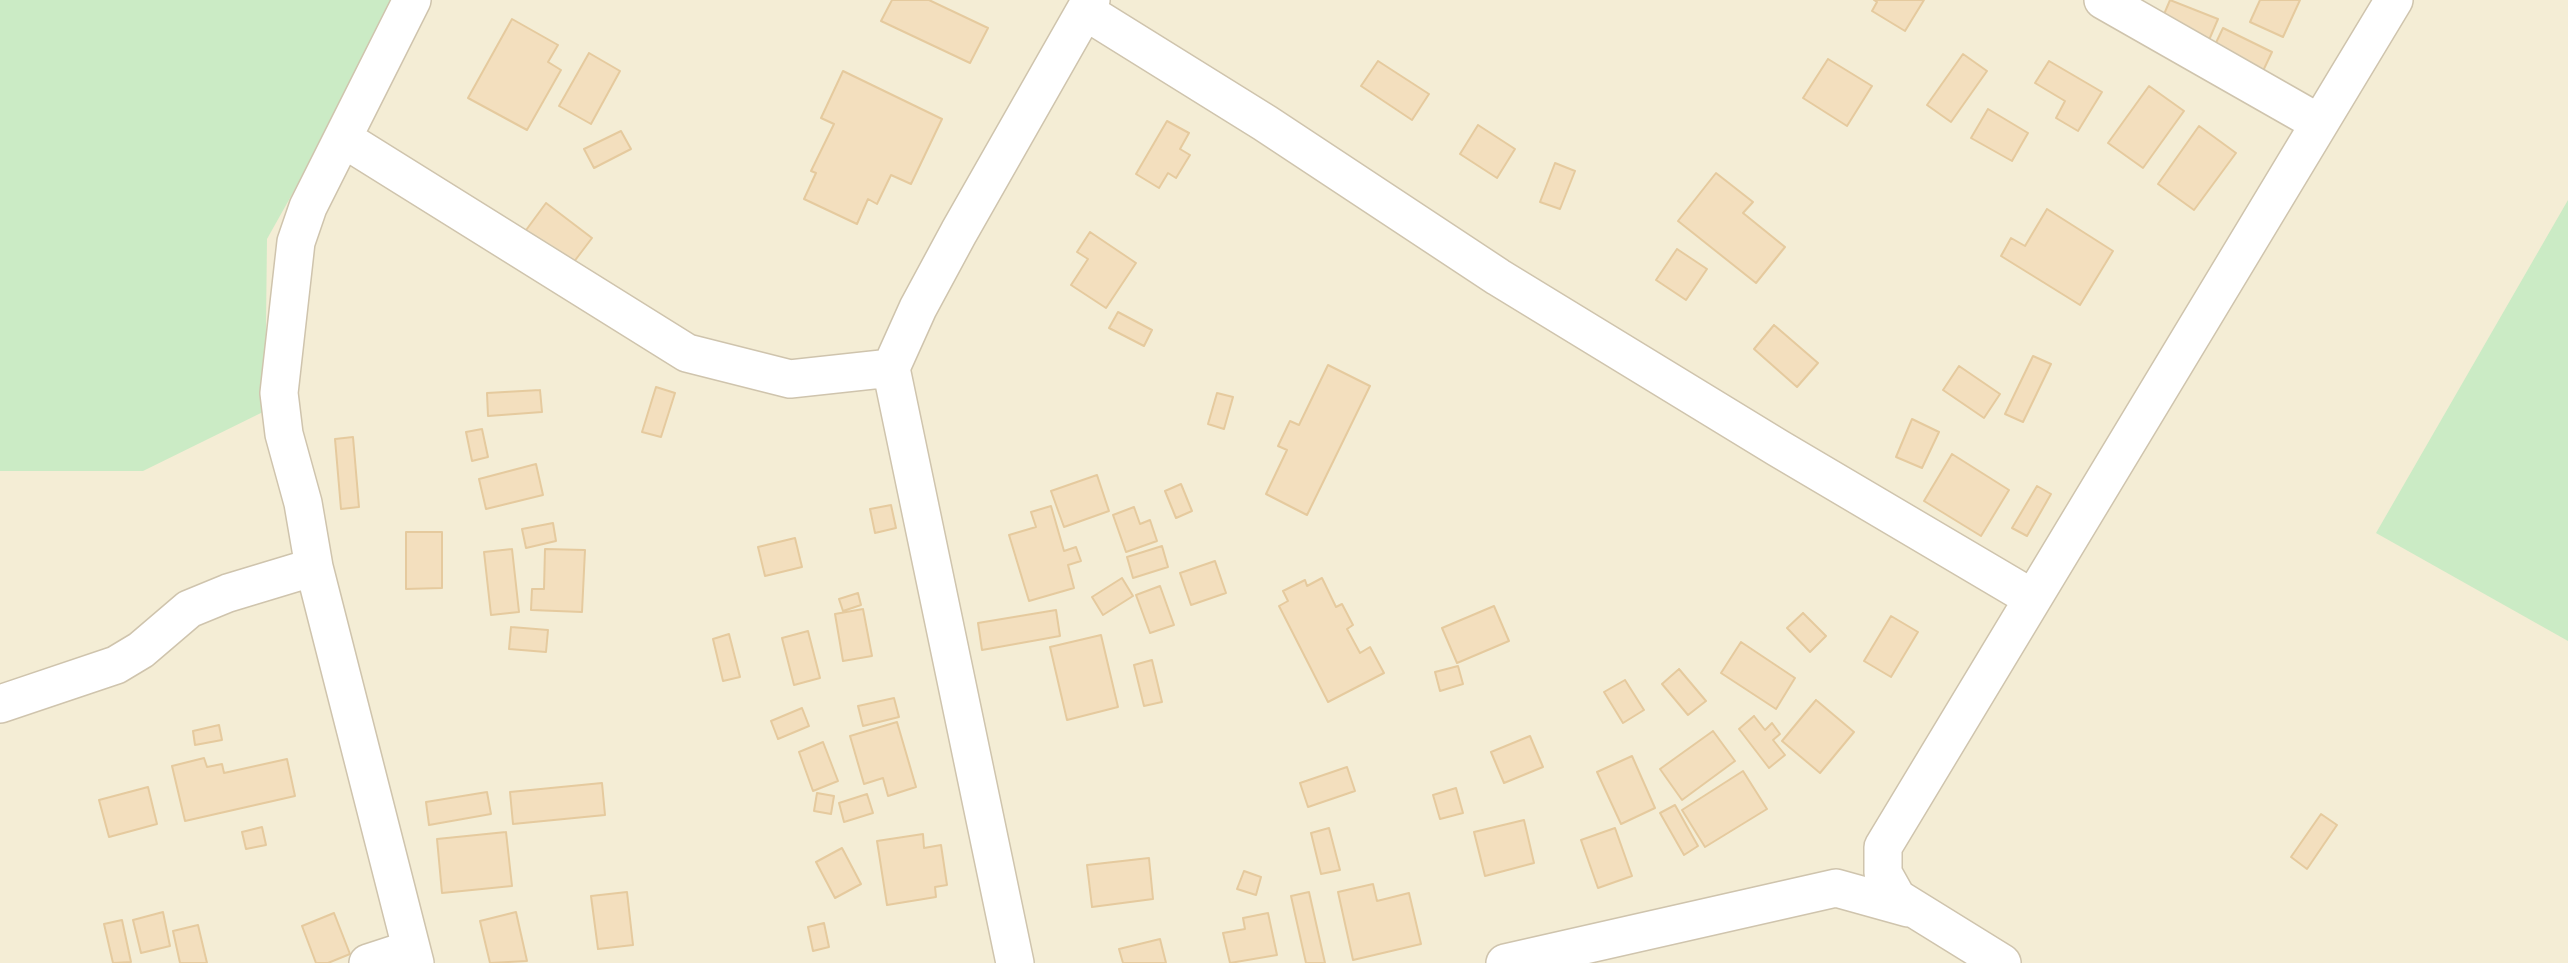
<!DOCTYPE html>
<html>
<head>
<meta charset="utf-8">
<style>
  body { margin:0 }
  canvas { display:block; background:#fdf9e7 }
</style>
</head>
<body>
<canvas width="2568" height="963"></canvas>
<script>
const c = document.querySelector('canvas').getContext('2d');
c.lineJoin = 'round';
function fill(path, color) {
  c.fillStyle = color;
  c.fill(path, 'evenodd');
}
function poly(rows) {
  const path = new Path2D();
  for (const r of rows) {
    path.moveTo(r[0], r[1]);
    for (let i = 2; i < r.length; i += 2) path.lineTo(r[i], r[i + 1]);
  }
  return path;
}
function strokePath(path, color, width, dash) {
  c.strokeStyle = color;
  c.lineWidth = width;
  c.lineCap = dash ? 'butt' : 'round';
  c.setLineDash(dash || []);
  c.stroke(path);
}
fill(poly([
  [0,0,2568,0,2568,963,0,963]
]), '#f4edd5');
fill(poly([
  [0,0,401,0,267,239,265,411,143,471,0,471],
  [2568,200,2568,641,2376,533]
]), '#cbebc5');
const building = poly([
  [892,0,929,0,988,28,970,63,881,21,892,0],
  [1874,0,1924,0,1905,31,1872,11,1877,2,1874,0],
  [2170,0,2218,19,2209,40,2162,19,2170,0],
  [2260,0,2300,0,2283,37,2250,22,2260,0],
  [512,19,558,45,548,62,561,70,527,130,468,98,512,19],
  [2223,28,2272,52,2262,73,2213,49,2223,28],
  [589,53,620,71,591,124,559,106,589,53],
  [1963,54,1987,71,1951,122,1927,105,1963,54],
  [1828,59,1872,86,1847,126,1803,98,1828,59],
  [1378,61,1429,94,1412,120,1361,86,1378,61],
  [2049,61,2102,92,2078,131,2056,118,2065,101,2035,83,2049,61],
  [843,71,942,119,911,184,891,175,877,204,868,199,857,224,804,199,816,173,811,171,834,124,821,118,843,71],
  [2149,86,2184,111,2143,168,2108,143,2149,86],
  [1988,109,2028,133,2012,161,1971,138,1988,109],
  [1167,121,1189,133,1180,149,1190,155,1176,178,1168,173,1159,188,1136,174,1167,121],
  [1478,125,1515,149,1497,178,1460,154,1478,125],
  [2199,126,2236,153,2194,210,2158,184,2199,126],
  [621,131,631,149,594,168,584,149,621,131],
  [1555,163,1575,171,1560,209,1540,202,1555,163],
  [1716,173,1753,202,1743,213,1785,247,1756,283,1678,221,1716,173],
  [546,203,592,238,567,271,521,237,546,203],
  [2047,209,2113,251,2080,305,2001,256,2011,238,2025,246,2047,209],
  [1090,232,1136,263,1106,308,1071,285,1088,259,1077,252,1090,232],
  [1677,249,1707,269,1686,300,1656,280,1677,249],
  [1118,312,1152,330,1144,346,1109,328,1118,312],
  [1774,325,1818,363,1797,387,1754,349,1774,325],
  [2033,356,2051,364,2023,422,2005,414,2033,356],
  [1328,365,1370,386,1307,515,1266,494,1287,450,1278,446,1290,421,1299,425,1328,365],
  [1959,366,2000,394,1984,418,1943,390,1959,366],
  [656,387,675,393,661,437,642,432,656,387],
  [540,390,542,412,488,416,487,393,540,390],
  [1217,393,1233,397,1224,429,1208,424,1217,393],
  [1912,419,1939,432,1922,468,1896,457,1912,419],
  [482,429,488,457,472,461,466,432,482,429],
  [353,437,359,507,341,509,335,439,353,437],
  [1952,454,2009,490,1981,536,1924,501,1952,454],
  [536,464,543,495,486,509,479,479,536,464],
  [1097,475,1109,511,1064,527,1051,491,1097,475],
  [1181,484,1192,511,1176,518,1165,491,1181,484],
  [2037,486,2051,494,2027,536,2012,528,2037,486],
  [891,505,896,528,875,533,870,509,891,505],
  [1051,506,1064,551,1076,547,1081,561,1068,565,1074,588,1029,601,1009,535,1036,527,1031,512,1051,506],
  [1134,507,1140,524,1150,520,1157,541,1126,552,1113,515,1134,507],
  [553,523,556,541,526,548,522,529,553,523],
  [406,532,442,532,442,588,406,589,406,532],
  [795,538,802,567,765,576,758,547,795,538],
  [1162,546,1168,567,1133,578,1127,557,1162,546],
  [512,549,519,612,491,615,484,552,512,549],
  [545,549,585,550,582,612,531,610,532,589,544,589,545,549],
  [1215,561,1226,593,1191,605,1180,573,1215,561],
  [1122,578,1133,596,1103,615,1092,597,1122,578],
  [1322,578,1336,607,1342,604,1353,625,1347,629,1360,653,1370,647,1384,673,1328,702,1279,606,1288,601,1283,591,1305,580,1307,586,1322,578],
  [1160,586,1174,625,1150,633,1136,595,1160,586],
  [858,593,861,605,843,611,839,599,858,593],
  [1494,606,1509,641,1457,663,1442,628,1494,606],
  [863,609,872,656,843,661,835,614,863,609],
  [1056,610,1060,636,982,650,978,623,1056,610],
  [1803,613,1826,636,1810,652,1787,628,1803,613],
  [1891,616,1918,632,1891,677,1864,661,1891,616],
  [511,627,548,630,546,652,509,649,511,627],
  [808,631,820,678,794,685,782,638,808,631],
  [729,634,740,677,723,681,713,639,729,634],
  [1101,635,1118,707,1067,720,1050,647,1101,635],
  [1741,642,1795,678,1776,709,1721,673,1741,642],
  [1152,660,1162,702,1144,706,1134,665,1152,660],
  [1458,666,1463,684,1440,691,1435,672,1458,666],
  [1679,669,1706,701,1688,715,1662,684,1679,669],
  [1625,680,1644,710,1623,723,1604,692,1625,680],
  [894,698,899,717,863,726,858,706,894,698],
  [1816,700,1854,732,1820,773,1782,741,1816,700],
  [802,708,809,726,778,739,771,721,802,708],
  [1754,716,1765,730,1772,723,1780,734,1773,740,1785,755,1769,768,1739,729,1754,716],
  [897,722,916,787,888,796,883,778,864,784,850,736,897,722],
  [219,725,222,740,195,745,193,731,219,725],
  [1713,731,1735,761,1682,800,1660,769,1713,731],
  [1530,736,1543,767,1504,783,1491,752,1530,736],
  [823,742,838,781,813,791,799,752,823,742],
  [1632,756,1655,808,1621,824,1597,772,1632,756],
  [204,758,207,767,222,764,224,773,287,759,295,796,185,821,172,766,204,758],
  [1347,767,1355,791,1308,807,1300,783,1347,767],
  [1743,771,1767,809,1705,847,1682,810,1743,771],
  [602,783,605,815,513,824,510,792,602,783],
  [148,787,157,824,109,837,99,800,148,787],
  [1456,788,1463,813,1440,819,1433,795,1456,788],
  [487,792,491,814,429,825,426,802,487,792],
  [817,793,834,796,831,814,814,811,817,793],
  [867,794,873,813,844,822,839,803,867,794],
  [1675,805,1698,846,1684,855,1660,813,1675,805],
  [2321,814,2337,825,2307,869,2291,857,2321,814],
  [1524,820,1534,863,1485,876,1474,832,1524,820],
  [262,827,266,845,246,849,242,832,262,827],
  [1329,828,1340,870,1321,874,1311,833,1329,828],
  [1615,828,1632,876,1598,888,1581,840,1615,828],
  [506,832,512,886,442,893,437,839,506,832],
  [923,834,924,848,941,845,947,885,935,887,936,897,887,905,877,841,923,834],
  [842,848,861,884,835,898,816,862,842,848],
  [1149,858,1153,899,1092,907,1087,865,1149,858],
  [1244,871,1261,877,1256,895,1237,889,1244,871],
  [1373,884,1377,901,1409,893,1421,944,1353,960,1338,892,1373,884],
  [627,892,633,945,598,949,591,896,627,892],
  [1309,892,1325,963,1306,963,1291,896,1309,892],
  [163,912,170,946,141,953,133,920,163,912],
  [516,912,527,961,490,963,480,921,516,912],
  [334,913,350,954,328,963,316,963,302,926,334,913],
  [1268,913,1277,955,1230,963,1223,933,1245,929,1243,918,1268,913],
  [122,920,131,962,113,963,104,924,122,920],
  [824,923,829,947,813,951,808,927,824,923],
  [198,925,207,963,180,963,173,931,198,925],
  [1160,939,1166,963,1123,963,1119,949,1160,939]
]);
fill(building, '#f3dfbe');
strokePath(building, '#e5ca9e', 2);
const minor = poly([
  [412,0,308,207,296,242,279,393,284,434,303,503,314,567,415,963],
  [2103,0,2319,123],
  [1085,11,1265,123,1498,277,1778,448,2032,598],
  [344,139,687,353,790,379,891,368],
  [0,704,116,665,141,650,189,609,228,593,314,567],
  [368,963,411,949],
  [1015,963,891,368,918,308,959,232,1091,0],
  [1505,963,1836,888,1908,908],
  [2002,963,1897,898,1883,873,1883,847,2394,0]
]);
strokePath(minor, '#cfc4ad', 40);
strokePath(minor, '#fff', 37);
</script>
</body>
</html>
